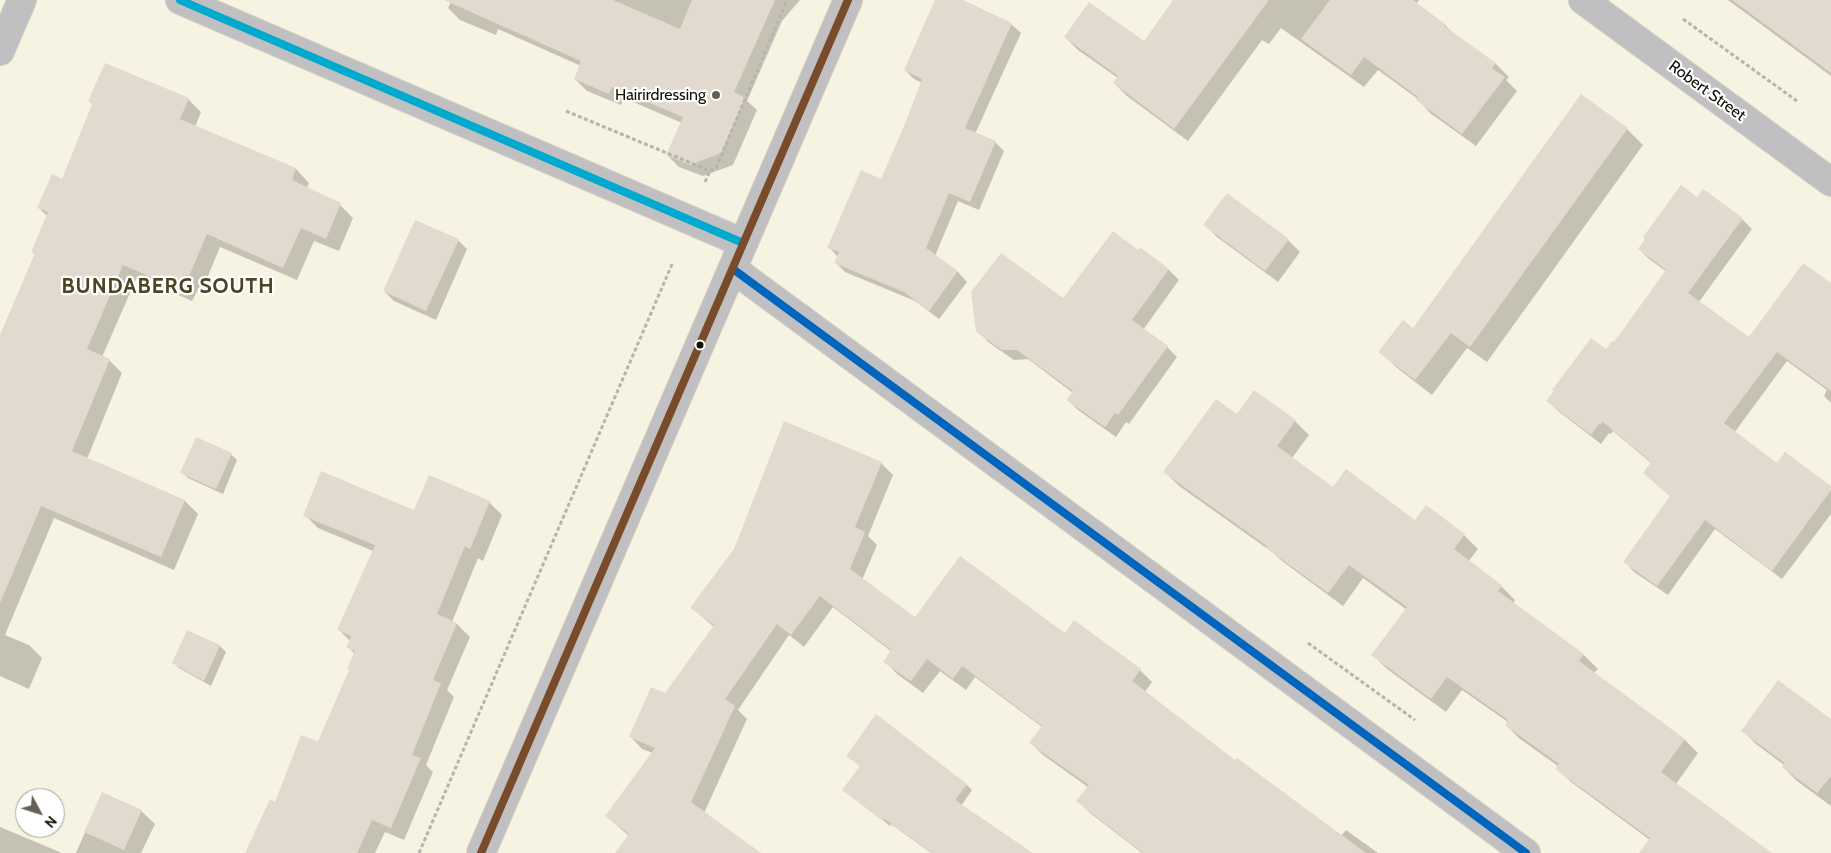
<!DOCTYPE html>
<html>
<head>
<meta charset="utf-8">
<style>
  body { margin:0 }
  #map { position:relative; width:1831px; height:853px; overflow:hidden; background:#f7f3e2; font-family:Cabin,sans-serif }
  canvas { display:block }
  .north { position:absolute; left:15px; top:788px; width:50px; height:50px; box-sizing:border-box; background:#fff; border:1px solid #a19f9b; border-radius:50%; rotate:130deg; font-size:14px; font-weight:700; line-height:20px; text-align:center; color:#130f04 }
  .north::after { content:''; display:block; margin:auto; width:18px; height:22px; background:#635f52; clip-path:polygon(50% 0,100% 100%,50% 72%,0 100%) }
</style>
</head>
<body>
<div id="map">
<canvas width="1831" height="853"></canvas>
<div class="north">N</div>
</div>
<script>
const c = document.querySelector('canvas').getContext('2d');
c.lineJoin = 'round';
function fill(path, color) {
  c.fillStyle = color;
  c.fill(path, 'evenodd');
}
function poly(rows) {
  const path = new Path2D();
  for (const r of rows) {
    path.moveTo(r[0], r[1]);
    for (let i = 2; i < r.length; i += 2) path.lineTo(r[i], r[i + 1]);
  }
  return path;
}
function strokePath(path, color, width, dash) {
  c.strokeStyle = color;
  c.lineWidth = width;
  c.lineCap = dash ? 'butt' : 'round';
  c.setLineDash(dash || []);
  c.stroke(path);
}
function label(font, color, halo, rows, align = 'center') {
  c.font = font + ' Cabin,sans-serif';
  c.lineWidth = 4.5;
  c.setLineDash([]);
  c.textBaseline = 'middle';
  c.strokeStyle = halo;
  c.fillStyle = color;
  for (const [text, x, y, turn = 0] of rows) {
    c.save();
    c.translate(x, y);
    c.rotate((+turn || 0) * Math.PI / 180);
    c.textAlign = isNaN(turn) ? turn : align;
    if (halo) c.strokeText(text, 0, 0);
    c.fillText(text, 0, 0);
    c.restore();
  }
}
fill(poly([
  [452,0,800,0,782,21,747,101,757,110,733,165,703,176,679,167,667,155,682,123,624,98,621,105,587,91,575,79,581,66,498,29,496,35,460,20,448,8],
  [936,0,959,0,1011,24,1021,33,975,134,995,142,1004,151,979,210,958,201,935,256,958,272,967,282,939,319,915,301,845,272,836,263,838,257,829,247,882,181,922,83,914,79,905,70],
  [1175,0,1419,0,1416,4,1445,25,1456,36,1496,64,1509,77,1506,80,1517,91,1476,146,1430,113,1418,99,1378,70,1364,87,1281,28,1269,44,1262,40,1188,141,1127,96,1114,83,1118,78,1078,50,1065,37,1144,42],
  [1728,0,1831,0,1831,76],
  [188,99,201,112,195,127,296,169,309,183,306,189,340,205,353,218,339,251,314,241,297,280,220,247,203,288,200,286,192,301,137,277,102,357,109,360,122,373,87,459,185,501,198,514,174,570,54,518,5,635,29,645,42,658,29,689,0,676,0,344,35,254,33,252,48,217,39,208,63,180],
  [1627,129,1643,145,1487,362,1467,348,1432,395,1396,367,1380,351,1413,330],
  [1703,190,1742,219,1752,229,1699,302,1749,339,1831,285,1831,403,1824,396,1827,390,1787,361,1734,433,1777,465,1831,487,1831,514,1782,579,1715,529,1668,595,1634,572,1625,562,1671,497,1655,483,1651,463,1613,431,1611,434,1609,433,1601,444,1558,411,1548,401,1614,344,1667,272,1649,259,1639,249,1697,199],
  [1205,225,1288,240,1300,252,1278,282,1217,237],
  [458,240,467,249,436,320,394,301,384,291],
  [1138,251,1169,270,1179,280,1143,330,1167,347,1177,357,1129,424,1126,422,1116,437,1078,410,1068,400,1073,393,1028,359,1014,360,988,342,978,331,1063,300],
  [1237,416,1295,421,1309,435,1292,458,1334,489,1415,521,1464,535,1478,549,1468,562,1501,586,1515,600,1513,604,1584,655,1598,669,1594,673,1684,739,1698,753,1676,784,1770,853,1657,853,1650,840,1571,782,1557,769,1558,766,1520,739,1506,725,1508,722,1462,690,1446,712,1387,669,1373,655,1407,610,1363,578,1343,606,1282,561,1272,552,1179,486,1165,472],
  [231,454,237,460,223,494,188,478,182,472],
  [881,463,893,475,868,536,877,545,862,580,916,619,1065,634,1140,670,1152,682,1145,692,1236,762,1341,836,1346,830,1378,853,1142,853,1090,813,1078,801,1088,787,1043,755,1031,743,1042,727,975,677,966,690,940,671,923,693,897,674,885,661,892,652,833,607,804,647,789,635,738,710,747,719,704,813,759,853,617,853,629,836,606,816,653,753,642,749,630,736,665,694,714,627,692,608],
  [489,502,502,515,483,561,478,558,452,622,457,624,470,637,447,690,454,697,426,765,433,772,404,840,385,832,375,853,247,853,276,803,319,743,350,671,355,654,348,647,350,641,339,630,373,551,318,528,305,515,415,511],
  [220,646,226,652,211,686,179,668,173,662],
  [1831,721,1831,806,1797,781,1783,767,1784,765,1756,744,1742,730],
  [847,755,966,784,972,790,961,806,1028,853,931,853,891,824,890,826,844,790,861,767],
  [102,793,141,811,155,824,141,853,76,853],
  [0,827,62,853,0,853]
]), '#0003');
fill(poly([
  [444,0,613,0,680,29,692,0,775,0,734,92,745,98,721,153,690,165,666,155,683,117,612,87,609,94,574,79,581,61],
  [935,0,963,0,1012,23,965,128,996,141,970,202,949,193,926,248,958,271,929,311,904,292,834,263,839,252,827,248,861,170,881,179,907,119,922,79,904,70],
  [1173,0,1269,0,1174,129,1113,83,1118,76,1064,37,1089,2,1144,41],
  [1330,0,1413,0,1445,24,1444,26,1496,63,1492,68,1505,77,1462,134,1416,100,1418,97,1364,57,1351,75,1301,39],
  [1732,0,1831,0,1831,73],
  [105,63,189,98,180,119,296,168,292,180,341,203,326,239,301,228,283,268,207,234,189,276,186,274,179,289,123,265,87,349,110,359,72,451,185,500,161,557,41,506,0,603,0,335,35,253,31,252,48,212,37,208,52,174,62,179,92,104,88,101],
  [1581,94,1628,128,1470,347,1451,333,1415,380,1378,352,1403,320,1413,328],
  [1681,185,1697,197,1703,189,1743,218,1688,293,1749,337,1803,263,1831,283,1831,391,1777,352,1724,423,1777,463,1785,452,1831,486,1831,490,1772,571,1705,520,1657,586,1623,562,1670,496,1643,473,1651,462,1603,422,1600,425,1599,424,1591,435,1546,401,1554,391,1552,390,1591,338,1606,349,1612,341,1614,342,1666,270,1638,249,1645,239,1643,237],
  [1227,193,1289,239,1265,271,1203,225],
  [415,220,459,239,426,311,383,291],
  [1113,231,1138,250,1140,247,1169,269,1132,320,1168,346,1118,415,1115,413,1105,427,1066,400,1073,391,1017,350,1002,350,976,332,971,292,1001,253,1063,298],
  [1254,390,1296,420,1277,446,1333,487,1346,469,1415,520,1426,505,1465,534,1454,549,1502,585,1498,591,1584,654,1579,661,1685,739,1661,772,1772,853,1639,853,1650,838,1555,769,1559,764,1505,725,1508,720,1447,677,1431,699,1371,655,1407,607,1349,565,1328,593,1266,548,1267,546,1163,472,1216,399,1237,414],
  [784,421,882,462,855,527,865,532,850,569,915,617,960,556,1065,633,1074,620,1141,669,1132,681,1235,760,1237,758,1366,853,1143,853,1076,801,1089,785,1029,743,1042,726,962,666,953,679,927,659,911,681,883,662,891,650,820,596,791,635,777,624,725,699,735,706,691,802,761,853,615,853,629,834,605,816,655,748,629,737,651,687,665,693,714,625,690,608,734,549],
  [196,437,232,453,216,489,180,473],
  [321,471,414,510,429,475,490,501,470,549,465,546,437,614,457,623,433,680,441,683,412,755,421,758,391,828,372,820,357,853,245,853,270,799,275,802,301,735,318,741,349,670,347,669,355,651,346,647,351,636,337,630,375,545,303,516],
  [187,630,220,645,204,681,172,663],
  [1778,680,1831,719,1831,776,1817,793,1782,767,1785,763,1741,731],
  [876,714,967,784,955,800,1033,853,932,853,885,819,883,821,842,790,860,766,846,756],
  [102,792,142,810,124,850,84,832]
]), '#e2dace');
const minor = poly([
  [180,0,743,243],
  [1583,0,1831,182],
  [0,51,22,0],
  [733,269,1526,853],
  [481,853,848,0]
]);
strokePath(minor, '#d1cec0', 30);
strokePath(poly([
  [1683,19,1797,101],
  [566,111,710,171,716,168,787,0],
  [705,182,710,171],
  [1308,643,1415,720],
  [419,853,673,262]
]), '#b6b4b2', 3, [4, 2.5]);
strokePath(minor, '#c0bfc1', 28);
strokePath(poly([
  [180,0,743,243]
]), '#00a9ce', 8);
strokePath(poly([
  [733,269,1526,853]
]), '#0065bd', 8);
strokePath(poly([
  [481,853,848,0]
]), '#7a4b2a', 8);
for (const [x, y, r, color] of [
  [716,95,5,"#635f52"],
  [700,345,4.5,"#130f04"]
]) {
  const dot = new Path2D();
  dot.arc(x, y, r, 0, 2 * Math.PI);
  c.fillStyle = color;
  c.fill(dot);
  strokePath(dot, '#fff', 2);
}
label('16px', '#130f04', '#fff', [
  ["Robert Street",1707,91,36]
]);
label('16px', '#130f04', '#fff', [
  ["Hairirdressing",706,95]
], 'right');
c.letterSpacing = '1px';
label('bold 21px', '#4d4424', '#fff', [
  ["BUNDABERG SOUTH",168,287]
]);
c.letterSpacing = '0px';
</script>
</body>
</html>
